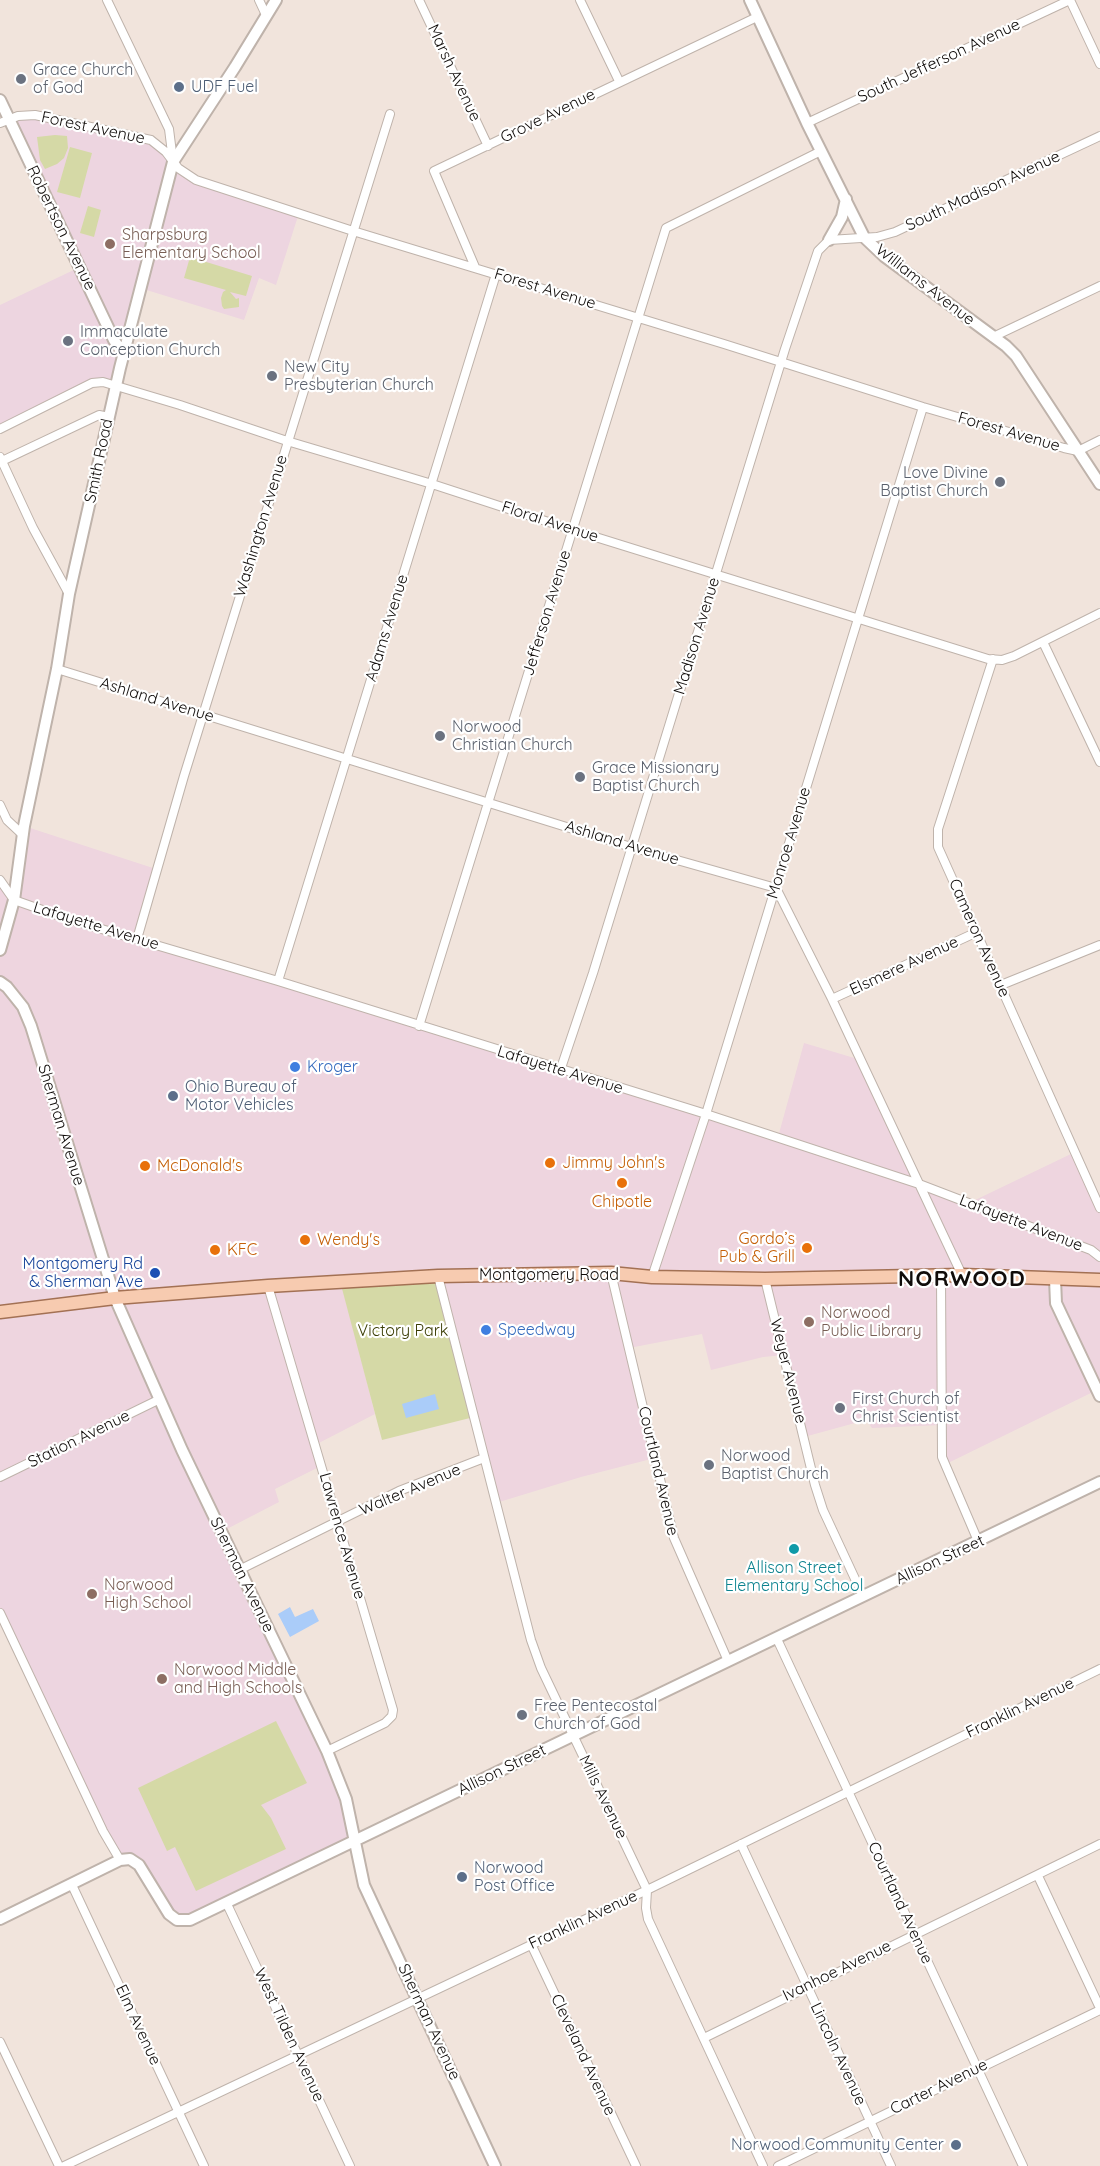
<!DOCTYPE html>
<html>
<head>
<meta charset="utf-8">
<style>
  body { margin:0 }
  canvas { display:block; background:#f1e4dc }
</style>
</head>
<body>
<canvas width="1100" height="2166"></canvas>
<script>
const c = document.querySelector('canvas').getContext('2d');
c.lineJoin = 'round';
function fill(path, color) {
  c.fillStyle = color;
  c.fill(path, 'evenodd');
}
function poly(rows) {
  const path = new Path2D();
  for (const r of rows) {
    path.moveTo(r[0], r[1]);
    for (let i = 2; i < r.length; i += 2) path.lineTo(r[i], r[i + 1]);
  }
  return path;
}
function strokePath(path, color, width, dash) {
  c.strokeStyle = color;
  c.lineWidth = width;
  c.lineCap = dash ? 'butt' : 'round';
  c.setLineDash(dash || []);
  c.stroke(path);
}
function label(font, color, halo, rows, align = 'center') {
  c.font = font + ' Quicksand,sans-serif';
  c.lineWidth = 4.5;
  c.setLineDash([]);
  c.textBaseline = 'middle';
  c.strokeStyle = halo;
  c.fillStyle = color;
  for (const [text, x, y, turn = 0] of rows) {
    c.save();
    c.translate(x, y);
    c.rotate((+turn || 0) * Math.PI / 180);
    c.textAlign = isNaN(turn) ? turn : align;
    if (halo) c.strokeText(text, 0, 0);
    c.fillText(text, 0, 0);
    c.restore();
  }
}
fill(poly([
  [24,826,156,869,137,938,778,1137,804,1043,861,1060,919,1183,969,1203,1075,1152,1100,1208,1100,1396,1097,1390,944,1465,942,1425,872,1428,866,1420,804,1437,785,1355,763,1357,711,1370,702,1334,629,1348,655,1458,581,1477,496,1503,438,1276,341,1281,375,1414,315,1445,321,1466,275,1489,279,1502,221,1532,0,1477,0,880,13,899]
]), '#eed5df');
fill(poly([
  [25,115,145,138,186,175,299,213,276,285,259,278,244,320,140,288,115,386,103,382,0,429,0,305,80,267,9,119],
  [158,1400,327,1751,354,1843,227,1904,177,1920,139,1865,120,1860,0,1613,0,1477]
]), '#edd5e0');
fill(poly([
  [55,135,67,136,68,148,64,158,57,164,45,169,40,160,37,137],
  [70,147,92,153,80,198,57,192],
  [88,206,101,210,94,237,80,233],
  [190,257,252,276,246,296,230,292,236,299,239,298,239,307,224,309,222,306,221,298,223,292,226,290,184,278],
  [438,1276,474,1417,382,1440,340,1281],
  [276,1721,307,1783,261,1805,271,1818,286,1849,196,1891,175,1847,167,1851,138,1788]
]), '#d5d9a6');
fill(poly([
  [435,1394,439,1409,406,1418,402,1404],
  [290,1607,295,1617,313,1609,319,1621,290,1637,278,1614]
]), '#aaccf9');
const street = poly([
  [107,0,169,129,173,161],
  [259,0,266,15],
  [419,0,488,146],
  [580,0,619,81],
  [1070,0,1100,64],
  [0,123,18,116,35,115,151,140,166,152,178,168,196,180,353,231,724,344,923,407,1064,448,1078,451,1100,440],
  [807,123,1070,0],
  [475,267,434,171,757,17],
  [993,337,1100,286],
  [0,429,92,383,103,382,180,405,287,441,432,484,573,530,988,659,1002,660,1014,656,1100,613],
  [0,457,33,528,69,594],
  [0,462,99,415,109,417],
  [1043,642,1100,762],
  [993,659,938,829,938,847,1100,1208],
  [57,669,631,847,776,888,832,999,962,1275],
  [0,805,7,820,23,835],
  [0,880,14,900,71,920,278,981,706,1114,919,1184,1091,1250,1100,1257],
  [137,939,184,776,390,114],
  [278,981,496,274],
  [1001,985,1100,945],
  [832,999,977,932],
  [419,1026,666,228,821,151],
  [560,1071,593,973,785,349,818,251,829,240,877,237,895,232,1100,136],
  [611,1273,674,1538,728,1661],
  [438,1276,531,1640,541,1668,647,1890,646,1908,648,1919,763,2166],
  [941,1276,942,1457,978,1541],
  [652,1277,706,1114,923,407],
  [765,1279,815,1485,823,1510,863,1596],
  [268,1286,393,1710,392,1716,385,1723,327,1751],
  [0,1477,158,1400],
  [239,1570,399,1491,484,1458],
  [0,1613,103,1831,120,1860],
  [777,1639,1023,2166],
  [741,1844,891,2166],
  [1038,1876,1100,2008],
  [72,1885,204,2166],
  [227,1904,350,2166],
  [531,1944,636,2166],
  [704,2038,1100,1844],
  [0,2042,59,2166],
  [64,2166,647,1890,1100,1669],
  [778,2166,1100,2010]
]);
const secondary = poly([
  [750,0,807,123,864,237,884,256,1006,346,1016,356,1100,484],
  [0,100,114,340,123,354],
  [829,240,842,217,846,199],
  [0,950,14,900,24,826,57,669,69,594,120,368,173,162,235,67,276,0],
  [0,982,7,987,23,1007,31,1026,115,1298,182,1450,327,1751,346,1799,364,1885,495,2166],
  [1055,1279,1056,1303,1100,1396],
  [0,1919,120,1860,130,1859,139,1865,169,1914,177,1920,190,1920,1100,1482]
]);
const primary = poly([
  [0,1312,115,1298,268,1286,438,1276,611,1273,652,1277,765,1279,962,1275,1100,1280]
]);
strokePath(street, '#bfb3ab', 10);
strokePath(secondary, '#bfb3ab', 14);
strokePath(primary, '#a37154', 15);
strokePath(street, '#fff', 8);
strokePath(secondary, '#fff', 10);
strokePath(primary, '#f7cbb0', 12);
for (const [x, y, r, color] of [
  [21,79,6,"#6b7280"],
  [179,87,6,"#5c6f8a"],
  [110,244,6,"#8d6e63"],
  [68,341,6,"#6b7280"],
  [272,376,6,"#6b7280"],
  [1000,482,6,"#6b7280"],
  [440,736,6,"#6b7280"],
  [580,777,6,"#6b7280"],
  [295,1067,6,"#3f7fe0"],
  [173,1096,6,"#5c6f8a"],
  [550,1163,6,"#e8710a"],
  [145,1166,6,"#e8710a"],
  [622,1183,6,"#e8710a"],
  [305,1240,6,"#e8710a"],
  [807,1248,6,"#e8710a"],
  [215,1250,6,"#e8710a"],
  [155,1273,6,"#1a4fb4"],
  [809,1322,6,"#8d6e63"],
  [486,1330,6,"#3f7fe0"],
  [840,1408,6,"#6b7280"],
  [709,1465,6,"#6b7280"],
  [794,1549,6,"#0f9aa8"],
  [92,1594,6,"#8d6e63"],
  [162,1679,6,"#8d6e63"],
  [522,1715,6,"#6b7280"],
  [462,1877,6,"#5c6f8a"],
  [956,2145,6,"#5c6f8a"]
]) {
  const dot = new Path2D();
  dot.arc(x, y, r, 0, 2 * Math.PI);
  c.fillStyle = color;
  c.fill(dot);
  strokePath(dot, '#fff', 2);
}
label('16px', '#100c0a', '#fff', [
  ["South Jefferson Avenue",939,61,-25],
  ["Marsh Avenue",454,73,65],
  ["Grove Avenue",548,116,-26],
  ["Forest Avenue",93,128,12],
  ["South Madison Avenue",983,191,-25],
  ["Robertson Avenue",61,228,64],
  ["Williams Avenue",925,285,38],
  ["Forest Avenue",545,289,17],
  ["Forest Avenue",1009,432,16],
  ["Smith Road",99,461,-78],
  ["Floral Avenue",550,522,18],
  ["Washington Avenue",261,526,-73],
  ["Jefferson Avenue",547,613,-73],
  ["Adams Avenue",387,628,-73],
  ["Madison Avenue",697,636,-73],
  ["Ashland Avenue",157,700,17],
  ["Ashland Avenue",622,843,17],
  ["Monroe Avenue",789,843,-73],
  ["Lafayette Avenue",96,926,17],
  ["Cameron Avenue",979,938,66],
  ["Elsmere Avenue",904,966,-25],
  ["Lafayette Avenue",560,1070,17],
  ["Sherman Avenue",61,1125,73],
  ["Lafayette Avenue",1021,1223,21],
  ["Montgomery Road",549,1275],
  ["Weyer Avenue",788,1371,76],
  ["Station Avenue",79,1439,-26],
  ["Courtland Avenue",658,1471,77],
  ["Walter Avenue",410,1490,-23],
  ["Lawrence Avenue",342,1536,74],
  ["Allison Street",940,1560,-25],
  ["Sherman Avenue",242,1575,64],
  ["Franklin Avenue",1020,1708,-26],
  ["Allison Street",502,1770,-26],
  ["Mills Avenue",603,1797,64],
  ["Courtland Avenue",900,1903,65],
  ["Franklin Avenue",583,1920,-25],
  ["Ivanhoe Avenue",837,1971,-26],
  ["Sherman Avenue",429,2022,65],
  ["Elm Avenue",138,2025,65],
  ["West Tilden Avenue",289,2035,65],
  ["Lincoln Avenue",838,2054,65],
  ["Cleveland Avenue",583,2055,65],
  ["Carter Avenue",939,2087,-26]
]);
label('16px', '#5b616d', '#fff', [
  ["Grace Church",33,70],
  ["of God",33,88],
  ["Immaculate",80,332],
  ["Conception Church",80,350],
  ["New City",284,367],
  ["Presbyterian Church",284,385],
  ["Love Divine",988,473,"right"],
  ["Baptist Church",988,491,"right"],
  ["Norwood",452,727],
  ["Christian Church",452,745],
  ["Grace Missionary",592,768],
  ["Baptist Church",592,786],
  ["First Church of",852,1399],
  ["Christ Scientist",852,1417],
  ["Norwood",721,1456],
  ["Baptist Church",721,1474],
  ["Free Pentecostal",534,1706],
  ["Church of God",534,1724]
], 'left');
label('16px', '#4e5e75', '#fff', [
  ["UDF Fuel",191,87],
  ["Ohio Bureau of",185,1087],
  ["Motor Vehicles",185,1105],
  ["Norwood",474,1868],
  ["Post Office",474,1886],
  ["Norwood Community Center",944,2145,"right"]
], 'left');
label('16px', '#785e54', '#fff', [
  ["Sharpsburg",122,235],
  ["Elementary School",122,253],
  ["Norwood",821,1313],
  ["Public Library",821,1331],
  ["Norwood",104,1585],
  ["High School",104,1603],
  ["Norwood Middle",174,1670],
  ["and High Schools",174,1688]
], 'left');
label('16px', '#366cbe', '#fff', [
  ["Kroger",307,1067],
  ["Speedway",498,1330]
], 'left');
label('16px', '#c56008', '#fff', [
  ["Jimmy John's",562,1163],
  ["McDonald's",157,1166],
  ["Chipotle",622,1202,"center"],
  ["Gordo’s",795,1239,"right"],
  ["Pub & Grill",795,1257,"right"],
  ["Wendy's",317,1240],
  ["KFC",227,1250]
], 'left');
label('16px', '#164399', '#fff', [
  ["Montgomery Rd",143,1264],
  ["& Sherman Ave",143,1282]
], 'right');
label('16px', '#3b3d04', '#fff', [
  ["Victory Park",403,1331]
]);
label('16px', '#0d838f', '#fff', [
  ["Allison Street",794,1568],
  ["Elementary School",794,1586]
]);
c.letterSpacing = '1.5px';
label('bold 22px', '#100c0a', '#fff', [
  ["NORWOOD",962,1279]
]);
c.letterSpacing = '0px';
</script>
</body>
</html>
